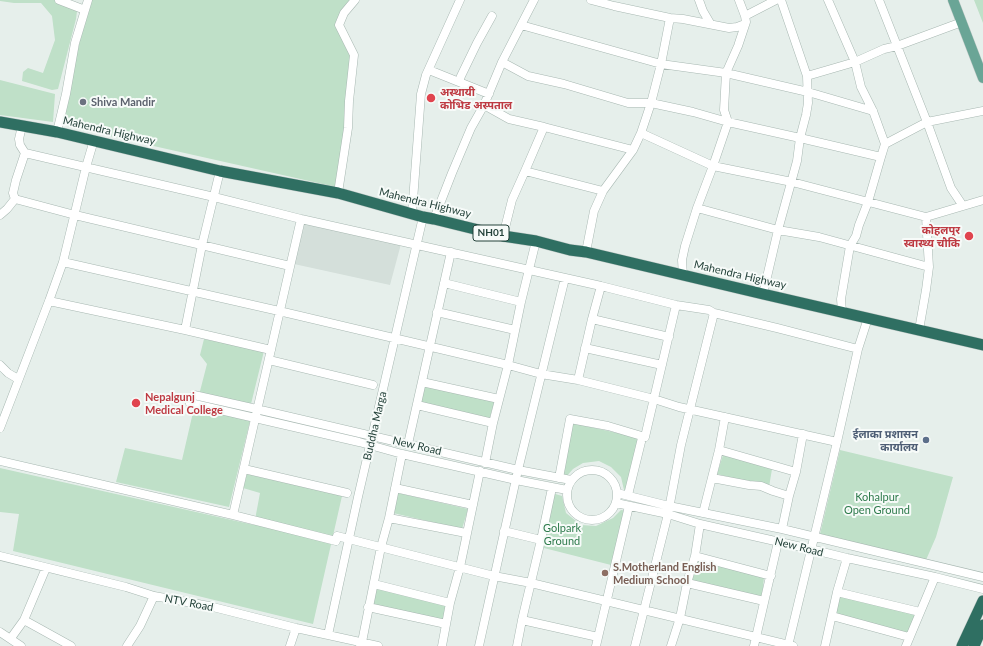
<!DOCTYPE html>
<html>
<head>
<meta charset="utf-8">
<style>
  body { margin:0 }
  canvas { display:block; background:#e6efeb }
</style>
</head>
<body>
<canvas width="983" height="646"></canvas>
<script>
const c = document.querySelector('canvas').getContext('2d');
c.lineJoin = 'round';
function fill(path, color) {
  c.fillStyle = color;
  c.fill(path, 'evenodd');
}
function poly(rows) {
  const path = new Path2D();
  for (const r of rows) {
    if (r.length === 3) {
      path.moveTo(r[0] + r[2], r[1]);
      path.arc(r[0], r[1], r[2], 0, 2 * Math.PI);
      continue;
    }
    path.moveTo(r[0], r[1]);
    for (let i = 2; i < r.length; i += 2) path.lineTo(r[i], r[i + 1]);
  }
  return path;
}
function strokePath(path, color, width, dash) {
  c.strokeStyle = color;
  c.lineWidth = width;
  c.lineCap = dash ? 'butt' : 'round';
  c.setLineDash(dash || []);
  c.stroke(path);
}
function label(font, color, halo, rows, align = 'center') {
  c.font = font + ' Lato,"Noto Sans Devanagari",sans-serif';
  c.lineWidth = 4;
  c.setLineDash([]);
  c.textBaseline = 'middle';
  c.strokeStyle = halo;
  c.fillStyle = color;
  for (const [text, x, y, turn = 0] of rows) {
    c.save();
    c.translate(x, y);
    c.rotate((+turn || 0) * Math.PI / 180);
    c.textAlign = isNaN(turn) ? turn : align;
    if (halo) c.strokeText(text, 0, 0);
    c.fillText(text, 0, 0);
    c.restore();
  }
}
fill(poly([
  [305,222,401,244,390,285,294,264]
]), '#d4dfda');
fill(poly([
  [0,0,55,0,75,8,77,11,76,19,58,89,52,90,22,81,23,72,28,68,43,73,55,40,52,16,41,3,14,3,0,1],
  [89,0,355,0,339,25,354,55,349,101,336,187,69,127,63,121,84,21],
  [974,0,983,0,983,23],
  [0,80,55,94,53,122,0,115],
  [204,339,264,351,251,404,199,395,207,364,200,355],
  [423,383,495,400,489,420,418,403],
  [194,408,250,421,229,507,116,482,125,448,182,460],
  [572,423,640,438,627,493,624,490,621,477,611,467,599,461,583,463,573,469,566,477,559,476],
  [840,450,953,477,936,537,926,560,820,534],
  [723,455,772,469,769,487,717,474],
  [0,468,254,525,260,493,243,488,247,474,342,496,313,624,13,551,19,514,0,512],
  [398,493,468,509,462,529,393,513],
  [552,493,562,496,566,513,581,525,596,526,613,518,621,510,627,511,615,566,540,547],
  [697,559,764,577,762,598,691,582],
  [375,586,447,605,444,622,370,606],
  [837,592,920,612,909,637,832,616]
]), '#bfe0c8');
const minor = poly([
  [59,0,85,10],
  [591,0,614,6,670,18,683,19,729,28,737,27,745,24],
  [699,0,703,11,710,23],
  [739,0,745,16],
  [828,0,855,62,861,87,873,111,885,144],
  [879,0,927,122,951,188,963,206],
  [521,25,661,64,726,73,808,92,873,111],
  [502,62,528,76,564,84,628,103,651,103,693,112,728,122,800,138,881,157],
  [429,70,489,94],
  [807,76,855,62,884,49,897,46,962,22],
  [459,82,461,76,477,43,492,16],
  [484,105,509,119,544,127,633,150],
  [22,126,19,139,20,145,25,153,214,197,301,219,601,286,676,305,709,310,714,313,777,328,858,349],
  [57,132,66,94,75,43,88,0],
  [641,133,713,166,792,182,926,217,983,200],
  [25,153,16,180,13,193,15,199,75,215,290,266],
  [525,171,603,191],
  [338,193,348,128,349,101,354,55,339,25,344,13,355,0],
  [697,208,778,230,819,237,929,267],
  [412,214,421,94,426,75,460,0],
  [0,215,7,209,15,199],
  [434,219,452,173,471,128,484,105,502,62,534,0],
  [503,236,512,200,525,171,544,127],
  [586,252,594,211,603,191,633,150,641,133,651,103,661,64,670,18],
  [63,262,279,311,508,365,541,374,578,380,654,399,679,407,837,442],
  [683,276,682,260,685,246,697,208,713,166,728,122,724,110,726,73,738,46,746,22,745,16,776,0],
  [444,283,521,302],
  [763,294,778,230,797,161,800,138,806,115,808,103,807,76,781,0],
  [49,301,185,330,271,350],
  [437,312,515,330],
  [842,312,841,299,850,246,856,236,859,225,868,202,881,157,885,144,927,122,983,111],
  [592,319,669,337],
  [185,330,202,245,220,171],
  [919,330,926,290,929,267,926,217],
  [585,348,662,365],
  [269,360,373,385],
  [0,365,8,373,18,379],
  [578,380,592,319,601,286],
  [422,382,499,399],
  [194,395,252,408,518,470,571,480],
  [190,403,359,442,402,454,516,480,567,490],
  [417,405,493,423],
  [0,428,49,301,63,262,86,167,94,140],
  [408,444,451,252],
  [719,450,796,472],
  [0,461,233,515,336,541],
  [485,463,493,423,508,365,521,302,536,241],
  [244,469,347,493],
  [592,495,25],
  [559,478,570,419,608,426,645,437],
  [712,478,749,485,761,486,773,491,789,496],
  [395,488,473,505],
  [617,493,669,506,782,529,983,577],
  [628,495,642,438,645,437,648,424,676,305],
  [616,503,668,514,700,524,806,548,847,558,935,577,983,589],
  [703,513,719,450,725,417],
  [233,515,301,219],
  [389,518,466,533],
  [782,529,789,496,796,472,803,434],
  [504,531,541,540],
  [337,536,494,576,531,583,793,646],
  [0,556,126,587,154,596,209,606,296,628,378,646],
  [695,556,771,576],
  [687,583,764,601],
  [374,584,450,603],
  [837,592,920,612],
  [368,607,446,624],
  [832,616,909,637],
  [24,620,71,646],
  [522,620,598,637],
  [0,632,21,646],
  [328,635,358,497,423,217],
  [11,638,24,620,46,568],
  [127,646,140,626,154,596],
  [290,646,296,628],
  [360,646,362,642,381,547,389,518,402,454],
  [442,646,450,603,460,567,480,471],
  [479,646,518,470,565,278],
  [517,646,522,620,541,540,552,488],
  [596,646,629,506],
  [635,646,668,514,681,445,714,313],
  [671,646,680,618,687,583,695,556,700,524],
  [754,646,778,542],
  [788,646,837,442,858,349,868,318],
  [825,646,837,592,847,558],
  [906,646,935,577]
]);
const major = poly([
  [953,0,983,78]
]);
const highway = poly([
  [0,122,57,132,220,171,338,193,423,217,434,219,503,236,536,241,570,250,586,252,763,294,983,345],
  [962,646,983,601],
  [974,646,983,625]
]);
strokePath(minor, '#a8b8b2', 9);
strokePath(major, '#c2cac8', 11);
strokePath(highway, '#c2cac8', 12);
strokePath(minor, '#fff', 8);
strokePath(major, '#6aa596', 10);
strokePath(highway, '#2f6f62', 11);
for (const [x, y, r, color] of [
  [431,98,5,"#e0444e"],
  [83,102,4,"#6b7280"],
  [969,236,5,"#e0444e"],
  [136,403,5,"#e0444e"],
  [926,440,4,"#5c6f8a"],
  [605,573,4,"#8d6e63"]
]) {
  const dot = new Path2D();
  dot.arc(x, y, r, 0, 2 * Math.PI);
  c.fillStyle = color;
  c.fill(dot);
  strokePath(dot, '#f7fbf9', 1.5);
}
for (const [x, y, w] of [
  [491,233,36]
]) {
  const box = new Path2D();
  box.roundRect(x - w / 2, y - 8, w, 16, 3);
  c.fillStyle = '#f7fbf9';
  c.fill(box);
  strokePath(box, '#24423a', 1);
}
label('bold 10px', '#24423a', null, [
  ["NH01",491,233]
]);
label('bold 11px', '#be3a42', '#f7fbf9', [
  ["अस्थायी",440,92],
  ["कोभिड अस्पताल",440,105],
  ["कोहलपुर",960,230,"right"],
  ["स्वास्थ्य चौकि",960,243,"right"],
  ["Nepalgunj",145,397],
  ["Medical College",145,410]
], 'left');
label('bold 11px', '#5b616d', '#f7fbf9', [
  ["Shiva Mandir",91,102]
], 'left');
label('11px', '#24423a', '#f7fbf9', [
  ["Mahendra Highway",109,131,13],
  ["Mahendra Highway",425,203,14],
  ["Mahendra Highway",740,275,13],
  ["Buddha Marga",375,426,-77],
  ["New Road",417,446,13],
  ["New Road",799,547,14],
  ["NTV Road",189,603,11]
]);
label('bold 11px', '#4e5e75', '#f7fbf9', [
  ["ईलाका प्रशासन",918,434],
  ["कार्यालय",918,447]
], 'right');
label('11px', '#2d7a4b', '#f7fbf9', [
  ["Kohalpur",877,497],
  ["Open Ground",877,510],
  ["Golpark",562,528],
  ["Ground",562,541]
]);
label('bold 11px', '#785e54', '#f7fbf9', [
  ["S.Motherland English",613,567],
  ["Medium School",613,580]
], 'left');
</script>
</body>
</html>
